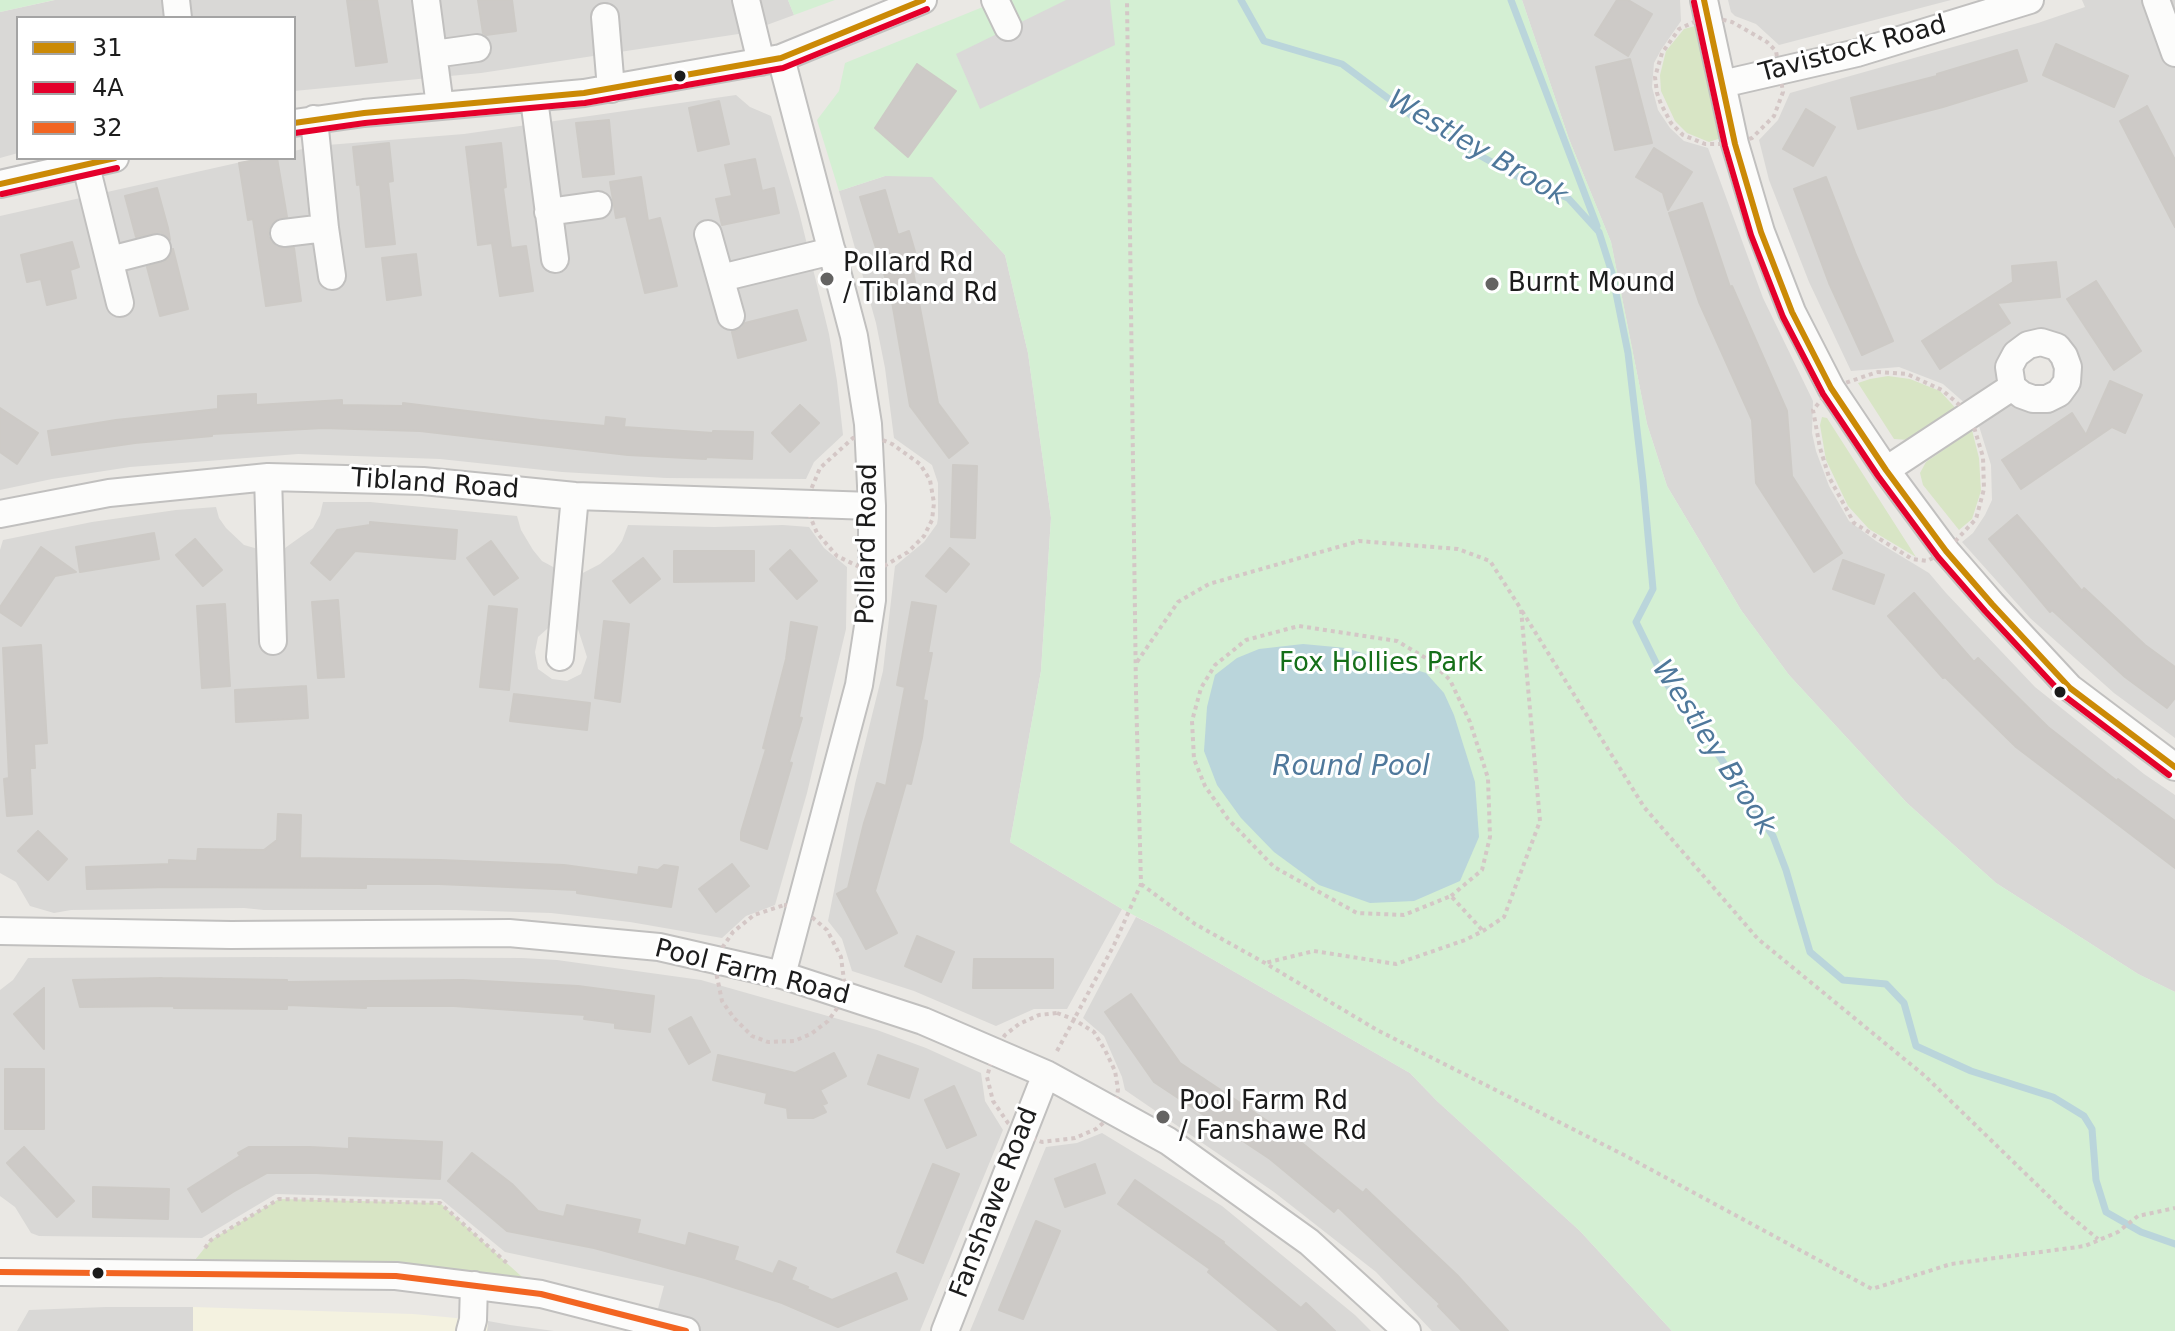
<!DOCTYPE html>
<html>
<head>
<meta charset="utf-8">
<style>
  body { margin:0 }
  #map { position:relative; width:2175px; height:1331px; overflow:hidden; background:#eae8e4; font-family:"DejaVu Sans",sans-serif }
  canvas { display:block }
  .legend { position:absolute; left:16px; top:16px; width:280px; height:144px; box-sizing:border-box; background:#fff; border:2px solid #a4a4a4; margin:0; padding:10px 14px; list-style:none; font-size:24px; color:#1c1c1c }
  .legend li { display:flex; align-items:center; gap:16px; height:40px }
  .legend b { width:40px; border:2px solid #a4a4a4 }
</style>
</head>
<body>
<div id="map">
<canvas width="2175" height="1331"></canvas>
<ul class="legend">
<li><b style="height:10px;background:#cb8a06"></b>31</li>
<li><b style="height:10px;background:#e4002b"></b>4A</li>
<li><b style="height:10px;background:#f26522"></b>32</li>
</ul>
</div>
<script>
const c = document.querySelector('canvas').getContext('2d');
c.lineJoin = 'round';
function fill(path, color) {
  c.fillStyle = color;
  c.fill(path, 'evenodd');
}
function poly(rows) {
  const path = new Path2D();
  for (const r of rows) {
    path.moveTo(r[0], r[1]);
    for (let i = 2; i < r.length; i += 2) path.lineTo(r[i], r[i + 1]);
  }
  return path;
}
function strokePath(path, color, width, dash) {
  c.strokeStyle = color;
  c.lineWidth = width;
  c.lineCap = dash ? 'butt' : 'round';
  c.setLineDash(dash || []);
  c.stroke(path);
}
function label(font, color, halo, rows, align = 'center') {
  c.font = font + ' "DejaVu Sans",sans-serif';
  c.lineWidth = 6;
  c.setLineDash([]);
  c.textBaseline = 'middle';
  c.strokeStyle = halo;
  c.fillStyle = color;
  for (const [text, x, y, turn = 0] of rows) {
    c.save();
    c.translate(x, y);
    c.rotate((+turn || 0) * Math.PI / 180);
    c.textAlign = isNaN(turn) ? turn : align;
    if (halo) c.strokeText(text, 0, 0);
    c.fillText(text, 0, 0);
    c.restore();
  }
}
fill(poly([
  [55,0,788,0,794,15,745,33,481,73,294,91,294,18,18,18,18,153,0,158,0,12],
  [1522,0,1680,0,1681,21,1661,50,1654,63,1652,87,1658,110,1670,128,1684,141,1708,148,1763,298,1813,401,1812,433,1816,451,1829,486,1849,521,1876,541,1929,573,1946,593,2035,687,2144,774,2175,795,2175,992,2138,974,1996,883,1907,803,1789,675,1741,610,1667,486,1647,424,1611,242,1569,139],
  [1728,0,1951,0,1779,45,1756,24,1735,16,1731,12],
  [2082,0,2175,0,2175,738,2114,693,2030,618,1962,542,1973,533,1985,515,1992,500,1991,465,1979,426,2013,403,2078,387,2080,365,2060,335,2055,331,2039,330,1999,380,1967,405,1943,384,1899,367,1851,371,1809,282,1769,180,1759,140,1778,120,1790,93,2038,23,2085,7],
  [736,95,750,107,771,116,799,212,829,334,837,381,843,435,814,462,806,479,666,478,562,472,440,459,298,454,130,467,52,479,0,490,0,216,259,158,294,158,294,151,315,146,464,134],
  [885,176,932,176,1005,255,1028,353,1051,518,1041,671,1010,842,1122,909,1067,1009,1034,1009,996,1026,914,991,852,971,842,939,828,921,855,784,883,671,895,566,924,542,937,524,938,518,938,483,932,465,894,438,885,368,876,323,839,191],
  [323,502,370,502,517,516,521,530,533,550,542,561,555,568,556,621,538,637,535,652,538,669,552,679,567,681,581,674,587,657,576,623,579,575,600,564,614,552,622,541,628,525,714,527,783,525,809,527,824,548,847,567,846,629,807,793,775,905,746,916,722,938,630,922,551,913,456,910,264,910,244,908,71,910,54,913,30,906,16,882,0,873,0,550,3,540,92,522,176,510,216,507,219,518,226,528,244,545,258,549,285,548,313,528,320,515],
  [1136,917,1162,930,1410,1073,1437,1101,1580,1231,1672,1331,1432,1331,1376,1272,1274,1192,1125,1090,1122,1077,1104,1036,1083,1018],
  [265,957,522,958,557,960,701,980,877,1030,926,1048,981,1073,985,1101,1003,1130,920,1331,652,1331,664,1286,505,1252,441,1199,276,1194,202,1238,39,1236,31,1233,15,1207,0,1196,0,990,13,980,28,958],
  [1102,1133,1222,1206,1355,1315,1371,1331,970,1331,1046,1147,1077,1143],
  [106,1307,193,1307,193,1331,17,1331,29,1310],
  [488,1321,510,1325,554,1331,487,1331]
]), '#d9d8d6');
fill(poly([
  [193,1307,413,1314,488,1321,487,1331,193,1331]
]), '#f4f2e0');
fill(poly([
  [1695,26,1711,84,1721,138,1709,142,1687,133,1675,121,1661,91,1660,75,1666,51,1684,29],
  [1888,376,1910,379,1940,391,1960,413,1909,440,1894,439,1858,383,1870,379],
  [1822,417,1827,418,1916,557,1869,529,1848,506,1826,460,1820,425],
  [1972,430,1979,458,1981,491,1972,519,1959,530,1923,485,1920,473,1926,462],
  [279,1199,440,1203,541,1294,183,1275,211,1240]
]), '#d8e5c5');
fill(poly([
  [0,0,54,0,0,12],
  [788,0,835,0,794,15],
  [1000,0,1522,0,1569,139,1611,242,1647,424,1667,486,1741,610,1789,675,1907,803,1996,883,2138,974,2175,992,2175,1331,1672,1331,1580,1231,1437,1101,1410,1073,1162,930,1122,909,1010,842,1041,671,1051,518,1028,353,1005,255,932,177,885,176,839,191,817,120,839,91,845,63]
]), '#d4efd3');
fill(poly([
  [1066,0,1110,0,1115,45,980,109,956,54]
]), '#dad9d8');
fill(poly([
  [1303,644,1346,648,1426,673,1444,693,1454,715,1475,782,1479,837,1460,881,1414,901,1370,903,1319,885,1274,852,1241,818,1217,785,1204,751,1207,707,1215,675,1237,658,1259,649]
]), '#bad5db');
strokePath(poly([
  [1241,0,1264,41,1342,64,1420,122,1522,179,1568,198,1599,232,1612,273,1628,353,1643,481,1653,589,1636,622,1666,683,1707,738,1773,836,1786,870,1810,952,1843,980,1886,984,1904,1003,1916,1046,1971,1071,2053,1097,2084,1116,2092,1129,2096,1180,2106,1212,2141,1232,2175,1244],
  [1511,0,1597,226]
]), '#bad5db', 7);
const building = poly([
  [347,0,377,0,387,62,356,66,347,0],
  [478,0,512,0,516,31,486,35,483,33,478,0],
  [1617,0,1628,0,1652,14,1628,56,1595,35,1617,0],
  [2056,44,2128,76,2114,107,2043,75,2056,44],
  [2017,50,2027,81,1943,107,1858,129,1851,98,1937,76,1937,74,2017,50],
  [1630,59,1652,143,1615,150,1596,67,1630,59],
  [917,64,956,91,908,157,875,128,917,64],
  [719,101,729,144,698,151,689,108,719,101],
  [2147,106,2175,160,2175,227,2120,121,2147,106],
  [1806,109,1835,127,1813,166,1783,149,1806,109],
  [609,120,614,174,583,177,576,123,609,120],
  [389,143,393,181,388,182,395,244,366,247,360,184,357,185,353,147,389,143],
  [501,143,506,187,503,188,511,248,526,246,533,291,500,296,492,243,478,245,466,147,501,143],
  [1654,148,1692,172,1668,210,1663,193,1636,177,1654,148],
  [268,158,277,158,287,217,274,221,269,228,268,236,271,242,277,247,294,248,301,301,266,306,253,219,248,220,239,163,268,158],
  [755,159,762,191,774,188,779,213,722,225,716,199,732,196,725,165,755,159],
  [641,177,648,221,660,218,677,286,645,293,626,216,616,218,610,182,641,177],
  [1826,177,1856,255,1893,341,1862,355,1829,283,1794,189,1826,177],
  [157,188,168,228,170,240,161,232,136,237,125,196,157,188],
  [885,190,898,235,909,231,920,269,913,271,938,403,968,443,949,458,910,406,891,296,860,197,885,190],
  [1702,203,1730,287,1732,286,1787,411,1792,476,1842,553,1814,572,1756,483,1752,420,1699,302,1669,213,1702,203],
  [72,242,79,267,70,270,76,298,47,305,41,279,27,282,21,255,72,242],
  [173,249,188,309,160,316,147,267,168,260,173,249],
  [416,254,421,295,387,300,382,258,416,254],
  [2056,262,2060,297,1997,303,2010,323,1940,369,1922,341,2013,282,2012,266,2056,262],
  [2096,281,2141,351,2114,370,2067,299,2096,281],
  [797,310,806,340,738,358,732,332,742,328,745,323,797,310],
  [2110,381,2142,395,2125,433,2112,427,2021,489,2002,460,2072,413,2086,435,2110,381],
  [256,394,256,405,342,400,342,405,403,406,403,403,540,420,605,426,606,417,625,419,624,427,713,433,713,431,753,432,752,459,706,457,706,459,628,455,420,431,323,428,212,434,212,436,135,443,52,455,48,431,116,420,218,409,218,396,256,394],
  [800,405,819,423,790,452,772,433,800,405],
  [0,408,38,433,17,464,0,452,0,408],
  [953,465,977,466,975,538,951,537,953,465],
  [2017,515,2082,591,2084,588,2145,645,2175,667,2175,698,2167,708,2125,677,2052,610,2050,612,1989,539,2017,515],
  [370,522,457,530,455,559,355,551,330,580,311,563,337,530,370,525,370,522],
  [154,533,159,559,80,572,76,547,154,533],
  [195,539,222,570,203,586,176,555,195,539],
  [491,541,518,578,494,595,467,558,491,541],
  [41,547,76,572,55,576,21,626,0,612,0,607,41,547],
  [950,548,969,564,946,592,926,576,950,548],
  [790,550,817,581,797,599,770,569,790,550],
  [674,551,754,551,754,581,674,582,674,551],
  [643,558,660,579,630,603,613,581,643,558],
  [1843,560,1884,575,1874,604,1833,589,1843,560],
  [1914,593,1974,662,1978,658,2048,727,2117,781,2118,779,2175,821,2175,868,2016,747,1945,677,1943,678,1888,616,1914,593],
  [338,600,344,677,318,678,312,602,338,600],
  [912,602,936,606,928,653,932,653,923,700,927,701,922,738,911,784,906,783,875,891,897,933,866,949,837,894,848,888,864,823,877,783,886,786,905,687,897,685,912,602],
  [225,604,230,686,202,688,197,606,225,604],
  [489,606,517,609,509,690,480,687,489,606],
  [604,621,629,624,620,702,595,698,604,621],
  [791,622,817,627,804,691,799,717,802,718,789,762,792,763,767,849,741,840,741,832,766,749,763,748,786,659,791,622],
  [41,645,47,743,34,744,35,768,30,768,32,814,7,816,4,779,9,778,3,648,41,645],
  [306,686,308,718,236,722,235,690,306,686],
  [514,694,590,703,587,730,510,721,514,694],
  [278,814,301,815,300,858,440,860,564,865,638,875,639,867,658,870,664,865,678,867,671,907,577,893,577,890,439,884,366,884,366,888,168,887,87,889,86,867,169,864,169,860,197,861,198,849,264,850,277,840,278,814],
  [38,831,67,859,48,880,18,851,38,831],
  [732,864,749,886,716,912,699,889,732,864],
  [917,936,954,952,941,982,905,966,917,936],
  [974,959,1053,959,1053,988,973,988,974,959],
  [162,978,287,980,287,982,463,980,578,986,654,996,650,1032,615,1028,615,1023,584,1019,585,1015,454,1006,366,1006,366,1008,287,1005,287,1009,174,1008,174,1006,80,1007,73,980,162,978],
  [44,988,44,1049,14,1014,44,988],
  [1131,994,1180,1063,1290,1136,1291,1134,1363,1193,1366,1189,1457,1275,1508,1331,1462,1331,1438,1306,1440,1304,1338,1207,1334,1212,1270,1159,1154,1082,1105,1012,1131,994],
  [691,1017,710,1052,689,1064,669,1029,691,1017],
  [834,1053,846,1076,820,1090,827,1103,822,1105,826,1112,813,1118,788,1118,787,1108,765,1103,767,1093,713,1080,718,1055,795,1073,834,1053],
  [878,1055,918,1069,909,1098,868,1084,878,1055],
  [5,1069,44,1069,44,1129,5,1129,5,1069],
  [954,1086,976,1135,947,1148,925,1100,954,1086],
  [349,1138,442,1142,440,1179,316,1173,267,1173,233,1192,202,1212,188,1189,240,1156,238,1153,249,1147,310,1147,349,1149,349,1138],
  [24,1147,74,1201,57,1217,7,1163,24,1147],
  [472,1153,512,1184,538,1211,564,1217,567,1205,640,1220,637,1233,686,1246,689,1233,738,1247,734,1260,773,1274,779,1261,796,1268,791,1280,808,1287,807,1289,832,1300,896,1273,907,1299,838,1327,782,1303,705,1278,594,1248,507,1231,448,1181,472,1153],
  [933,1164,959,1174,923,1263,897,1252,933,1164],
  [1095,1164,1105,1193,1065,1207,1055,1179,1095,1164],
  [1135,1180,1224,1242,1223,1243,1301,1308,1306,1303,1335,1331,1279,1331,1208,1272,1210,1269,1118,1204,1135,1180],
  [93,1187,169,1189,168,1219,93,1217,93,1187],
  [1036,1221,1060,1231,1023,1319,999,1310,1036,1221]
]);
fill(building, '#cdcac7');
strokePath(building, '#cdcac6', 2);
const minor = poly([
  [176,0,178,18],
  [426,0,440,106],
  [746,0,761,62],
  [995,0,1008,27],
  [1704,0,1735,144,1761,232,1792,312,1831,388,1886,470,1946,551,1992,604,2070,688,2175,767],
  [2156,0,2175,53],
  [605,17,611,89],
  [434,54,477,48],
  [781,58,854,336,868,424,872,506,872,600,859,685,782,975],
  [1722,84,1857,53,2030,0],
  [534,99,555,259],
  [314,119,325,228,332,276],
  [294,123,364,113,584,93,781,58,923,0],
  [86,166,120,303],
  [0,184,115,158],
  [548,212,598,205],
  [284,233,325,228],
  [708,234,731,316],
  [110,260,157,248],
  [721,278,832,251],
  [1886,470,2012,387,2009,367,2016,354,2028,345,2041,342,2057,347,2064,356,2068,367,2067,382,2059,393,2047,399,2033,399,2022,395,2012,387],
  [268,477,273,641],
  [0,514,109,493,268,477,423,481,575,496,872,506],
  [560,657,575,496],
  [0,931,231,935,509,933,659,947,782,975,923,1021,1046,1074,1168,1141,1309,1242,1407,1331],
  [0,1272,396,1276,541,1294,686,1331],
  [470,1331,473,1320,474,1285],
  [945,1331,1046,1074]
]);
strokePath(minor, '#c1c0bf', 30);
strokePath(poly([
  [1707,16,1732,22,1767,42,1776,51,1783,92,1774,116,1752,138,1735,144,1705,144,1683,135,1671,123,1661,104,1657,93,1655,77,1662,53,1679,29,1707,16],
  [1877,372,1907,374,1942,390,1970,414,1983,457,1984,489,1976,519,1946,551,1927,561,1912,559,1854,523,1829,477,1820,448,1813,410,1831,388,1877,372],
  [868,434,892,444,920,464,930,480,934,503,932,520,924,536,908,552,872,573,837,556,817,533,805,504,820,468,853,438,868,434],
  [1522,611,1644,807,1758,939,1925,1076,2065,1212,2098,1239],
  [1137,662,1178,602,1209,584,1359,541,1458,549,1490,561,1521,609,1540,821,1504,917,1483,931,1465,940,1396,964,1314,951,1265,963],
  [1141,884,1195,924,1265,963,1377,1030,1624,1155,1872,1289,1951,1264,2085,1246,2118,1232,2138,1216,2175,1208],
  [1451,896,1482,870,1490,837,1488,778,1470,722,1450,680,1429,660,1397,641,1299,626,1246,640,1215,665,1201,688,1192,721,1194,759,1205,786,1228,819,1274,867,1357,913,1404,915,1451,896,1483,931],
  [784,905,800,907,827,930,841,957,846,996,828,1021,811,1034,794,1041,768,1042,752,1036,734,1018,722,1001,716,972,722,948,733,932,754,915,784,905],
  [1057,1013,1073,1019,1094,1032,1105,1050,1115,1071,1118,1089,1115,1113,1096,1129,1075,1138,1042,1142,1022,1134,1008,1123,993,1101,987,1077,994,1051,1005,1035,1019,1024,1039,1015,1057,1013],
  [1057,1051,1114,945,1141,884,1136,693,1127,0],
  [205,1248,211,1240,279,1199,440,1203,509,1265]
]), '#d4c7c6', 4, [4, 4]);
strokePath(minor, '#fcfcfb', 26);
strokePath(poly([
  [1704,0,1735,144,1761,232,1792,312,1831,388,1886,470,1946,551,1992,604,2070,688,2175,767],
  [294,123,364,113,584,93,781,58,923,0],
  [0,184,115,158]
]), '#cb8a06', 6);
strokePath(poly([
  [1694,2,1725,146,1751,235,1783,317,1823,394,1878,476,1938,557,1985,611,2063,695,2169,775],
  [295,133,365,123,585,103,783,68,927,9],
  [2,194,117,168]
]), '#e4002b', 6);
strokePath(poly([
  [0,1272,396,1276,541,1294,686,1331]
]), '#f26522', 6);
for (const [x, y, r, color] of [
  [680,76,7,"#1c1c1c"],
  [827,279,8,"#646362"],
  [1492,284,8,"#646362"],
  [2060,692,7,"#1c1c1c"],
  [1163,1117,8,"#646362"],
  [98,1273,7,"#1c1c1c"]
]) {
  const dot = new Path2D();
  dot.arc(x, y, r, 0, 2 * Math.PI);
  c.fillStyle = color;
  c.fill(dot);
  strokePath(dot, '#fff', 3);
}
label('26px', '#1c1c1c', '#fff', [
  ["Tavistock Road",1853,50,-15],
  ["Tibland Road",435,485,4],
  ["Pollard Road",868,544,-89],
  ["Pool Farm Road",752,973,14],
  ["Fanshawe Road",995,1203,-69]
]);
label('26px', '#1c1c1c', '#fff', [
  ["Pollard Rd",843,264],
  ["/ Tibland Rd",843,294],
  ["Burnt Mound",1508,284],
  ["Pool Farm Rd",1179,1102],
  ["/ Fanshawe Rd",1179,1132]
], 'left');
label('26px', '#156f19', '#fff', [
  ["Fox Hollies Park",1381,664]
]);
label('italic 28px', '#4f789b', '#fff', [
  ["Westley Brook",1477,149,30],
  ["Westley Brook",1713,748,57],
  ["Round Pool",1351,768]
]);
</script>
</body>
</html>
